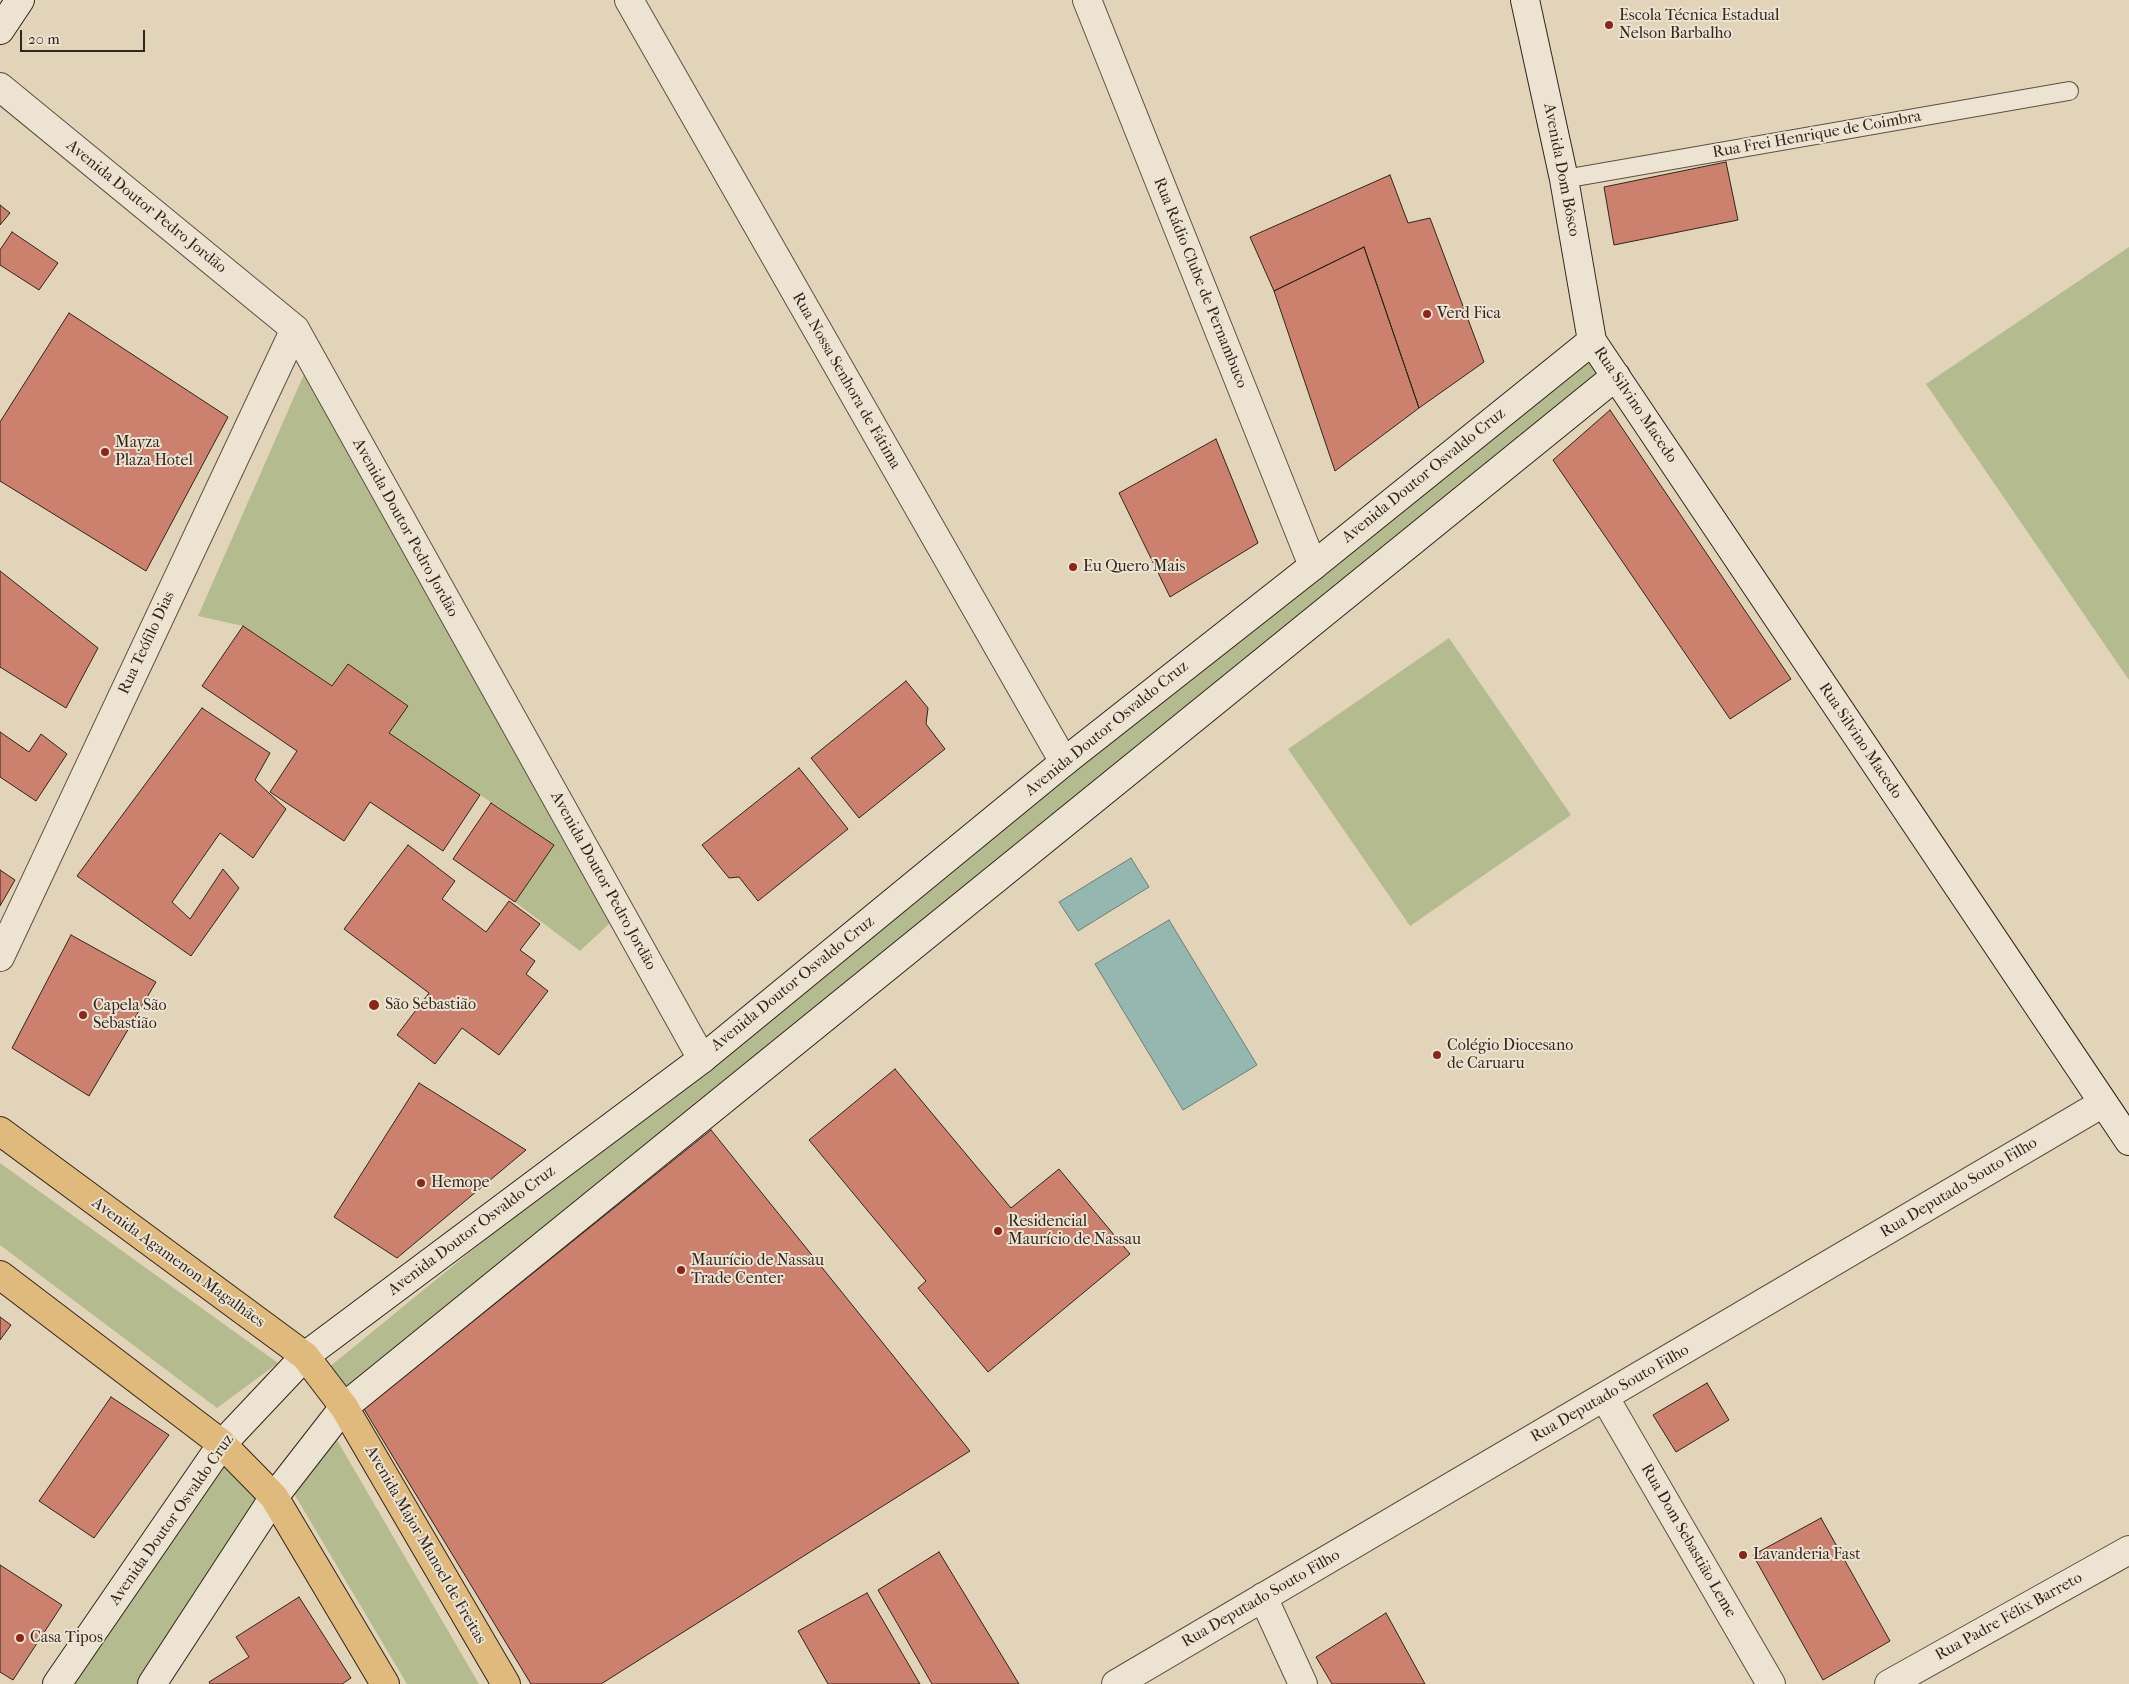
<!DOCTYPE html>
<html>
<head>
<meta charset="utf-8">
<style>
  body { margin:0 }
  #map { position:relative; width:2129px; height:1684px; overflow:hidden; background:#e1d4b9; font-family:"IM FELL French Canon",serif }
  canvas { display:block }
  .scale { position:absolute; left:20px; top:30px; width:125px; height:22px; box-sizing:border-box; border:2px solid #32251b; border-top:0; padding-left:6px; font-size:15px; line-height:18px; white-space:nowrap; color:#32251b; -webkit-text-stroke:4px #ece3d2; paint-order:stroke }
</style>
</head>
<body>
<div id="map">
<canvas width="2129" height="1684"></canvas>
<div class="scale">20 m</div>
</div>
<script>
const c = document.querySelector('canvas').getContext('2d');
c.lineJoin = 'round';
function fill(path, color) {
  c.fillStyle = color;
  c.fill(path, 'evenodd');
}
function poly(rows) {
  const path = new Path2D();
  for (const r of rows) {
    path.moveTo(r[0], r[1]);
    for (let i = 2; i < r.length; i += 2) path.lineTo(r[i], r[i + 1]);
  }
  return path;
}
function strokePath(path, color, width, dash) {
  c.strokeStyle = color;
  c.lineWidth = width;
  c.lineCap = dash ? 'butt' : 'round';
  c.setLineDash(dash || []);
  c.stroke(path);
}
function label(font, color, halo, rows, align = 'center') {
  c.font = font + ' "IM FELL French Canon",serif';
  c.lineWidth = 4;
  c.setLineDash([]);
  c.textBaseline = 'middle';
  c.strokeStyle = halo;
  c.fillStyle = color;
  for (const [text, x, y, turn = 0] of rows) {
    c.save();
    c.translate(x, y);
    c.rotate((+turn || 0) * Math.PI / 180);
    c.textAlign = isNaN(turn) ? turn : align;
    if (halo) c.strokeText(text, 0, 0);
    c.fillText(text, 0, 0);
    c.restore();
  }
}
fill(poly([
  [2129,247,2129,680,1926,384],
  [1591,346,1610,377,343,1396,328,1368,1067,764],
  [305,372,611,922,580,951,515,902,554,845,389,733,407,705,348,664,332,686,243,626,198,616],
  [1449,638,1571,815,1410,926,1288,749],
  [0,1163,278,1363,217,1408,0,1245],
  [334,1435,479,1684,407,1684,293,1492],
  [224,1460,257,1499,137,1684,74,1684]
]), '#b4bc8f');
const water = poly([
  [1131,858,1149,887,1078,931,1059,902,1131,858],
  [1169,920,1257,1065,1183,1110,1095,964,1169,920]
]);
fill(water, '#94b8af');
strokePath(water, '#6d7d74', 1);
const building = poly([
  [1726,162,1738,220,1614,245,1604,187,1726,162],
  [1390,175,1408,223,1430,218,1484,362,1419,408,1364,247,1274,291,1250,237,1390,175],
  [0,205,10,213,0,225,0,205],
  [12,232,58,263,39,290,0,265,0,250,12,232],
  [1364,247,1419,408,1335,471,1274,291,1364,247],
  [69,313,228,417,146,571,0,481,0,422,69,313],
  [1610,410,1791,679,1730,719,1553,460,1610,410],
  [1216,439,1258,543,1170,597,1119,493,1216,439],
  [0,571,98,648,66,708,0,667,0,571],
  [243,626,332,686,348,664,408,706,389,733,480,795,443,851,370,802,344,841,270,792,297,751,202,686,243,626],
  [906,681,928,708,926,724,945,749,859,818,811,758,906,681],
  [202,708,270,753,255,780,286,809,253,858,220,833,172,902,190,919,223,869,239,888,191,956,77,876,202,708],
  [0,732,29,752,41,734,67,754,36,801,0,777,0,732],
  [799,768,848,829,758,901,739,877,729,878,702,845,799,768],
  [491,803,554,845,515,902,453,859,491,803],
  [408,845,455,881,442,899,486,932,509,901,540,924,520,950,535,961,526,974,548,991,499,1055,462,1028,435,1064,397,1035,429,993,344,929,408,845],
  [0,870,15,880,0,906,0,870],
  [71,935,156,982,89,1096,12,1048,71,935],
  [895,1069,1011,1208,1059,1169,1130,1254,988,1372,918,1288,926,1281,809,1140,895,1069],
  [419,1083,526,1150,397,1258,334,1217,419,1083],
  [711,1130,970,1451,601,1684,531,1684,364,1409,711,1130],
  [0,1317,11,1325,0,1340,0,1317],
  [1707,1383,1729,1420,1676,1452,1653,1415,1707,1383],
  [111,1397,169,1435,94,1538,39,1501,111,1397],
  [1821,1518,1890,1641,1823,1680,1753,1555,1821,1518],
  [939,1552,1019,1684,932,1684,878,1590,939,1552],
  [0,1565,62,1605,13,1680,0,1672,0,1565],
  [867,1593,920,1684,828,1684,798,1631,867,1593],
  [299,1597,351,1678,342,1684,210,1684,209,1682,249,1657,236,1637,299,1597],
  [1386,1613,1425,1684,1332,1684,1316,1657,1386,1613]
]);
fill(building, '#cb816d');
strokePath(building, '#32251b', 1);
const lane = poly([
  [1564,179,2069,91]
]);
const street = poly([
  [629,0,1064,762],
  [1087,0,1313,566],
  [0,87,295,329,702,1059],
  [0,957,295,329],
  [1605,1398,1771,1684],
  [1263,1597,1303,1684],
  [1116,1684,2103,1103],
  [1889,1684,2129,1550]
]);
const secondary = poly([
  [1525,0,1564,179,1592,341,2129,1141],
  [0,30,20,0],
  [57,1684,222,1444,305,1356,702,1059,1064,762,1313,566,1592,341],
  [152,1684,274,1497,344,1407,1616,376]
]);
const primary = poly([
  [0,1131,305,1356,344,1407,506,1684],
  [0,1275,222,1444,274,1497,385,1684]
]);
strokePath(lane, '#5e5142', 20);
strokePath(street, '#5e5142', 30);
strokePath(secondary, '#32251b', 30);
strokePath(primary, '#32251b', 30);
strokePath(lane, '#ece3d2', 18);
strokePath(street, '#ece3d2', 28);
strokePath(secondary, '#ece3d2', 28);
strokePath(primary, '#e0ba7c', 28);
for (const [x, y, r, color] of [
  [1609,25,5,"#8f2418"],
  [1427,314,5,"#8f2418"],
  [105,452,5,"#8f2418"],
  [1073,567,5,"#8f2418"],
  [374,1005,6,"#8f2418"],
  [83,1015,5,"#8f2418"],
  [1437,1055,5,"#8f2418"],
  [421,1183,5,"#8f2418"],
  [998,1231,5,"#8f2418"],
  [681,1270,5,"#8f2418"],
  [1743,1555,5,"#8f2418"],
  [20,1638,5,"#8f2418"]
]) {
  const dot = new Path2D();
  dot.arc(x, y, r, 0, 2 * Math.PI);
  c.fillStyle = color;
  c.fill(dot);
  strokePath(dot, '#ece3d2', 2);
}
label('16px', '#32251b', '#ece3d2', [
  ["Escola Técnica Estadual",1619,16],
  ["Nelson Barbalho",1619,34],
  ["Verd Fica",1437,314],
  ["Mayza",115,443],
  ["Plaza Hotel",115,461],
  ["Eu Quero Mais",1083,567],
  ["São Sebastião",385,1005],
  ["Capela São",93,1006],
  ["Sebastião",93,1024],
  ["Colégio Diocesano",1447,1046],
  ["de Caruaru",1447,1064],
  ["Hemope",431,1183],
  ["Residencial",1008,1222],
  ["Maurício de Nassau",1008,1240],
  ["Maurício de Nassau",691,1261],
  ["Trade Center",691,1279],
  ["Lavanderia Fast",1753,1555],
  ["Casa Tipos",30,1638]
], 'left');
label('16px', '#32251b', '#ece3d2', [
  ["Rua Frei Henrique de Coimbra",1817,135,-10],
  ["Avenida Dom Bôsco",1561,170,79],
  ["Avenida Doutor Pedro Jordão",146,207,39],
  ["Rua Rádio Clube de Pernambuco",1200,283,68],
  ["Rua Nossa Senhora de Fátima",846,381,60],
  ["Rua Silvino Macedo",1635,405,56],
  ["Avenida Doutor Osvaldo Cruz",1424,476,-39],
  ["Avenida Doutor Pedro Jordão",405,528,61],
  ["Rua Teófilo Dias",147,643,-65],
  ["Avenida Doutor Osvaldo Cruz",1107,729,-39],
  ["Rua Silvino Macedo",1860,741,56],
  ["Avenida Doutor Pedro Jordão",603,881,61],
  ["Avenida Doutor Osvaldo Cruz",793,984,-39],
  ["Rua Deputado Souto Filho",1959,1188,-31],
  ["Avenida Doutor Osvaldo Cruz",472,1231,-37],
  ["Avenida Agamenon Magalhães",178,1263,36],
  ["Rua Deputado Souto Filho",1610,1394,-30],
  ["Avenida Doutor Osvaldo Cruz",172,1520,-55],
  ["Rua Dom Sebastião Leme",1688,1541,60],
  ["Avenida Major Manoel de Freitas",425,1545,60],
  ["Rua Deputado Souto Filho",1261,1599,-30],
  ["Rua Padre Félix Barreto",2009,1617,-29]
]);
</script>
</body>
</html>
